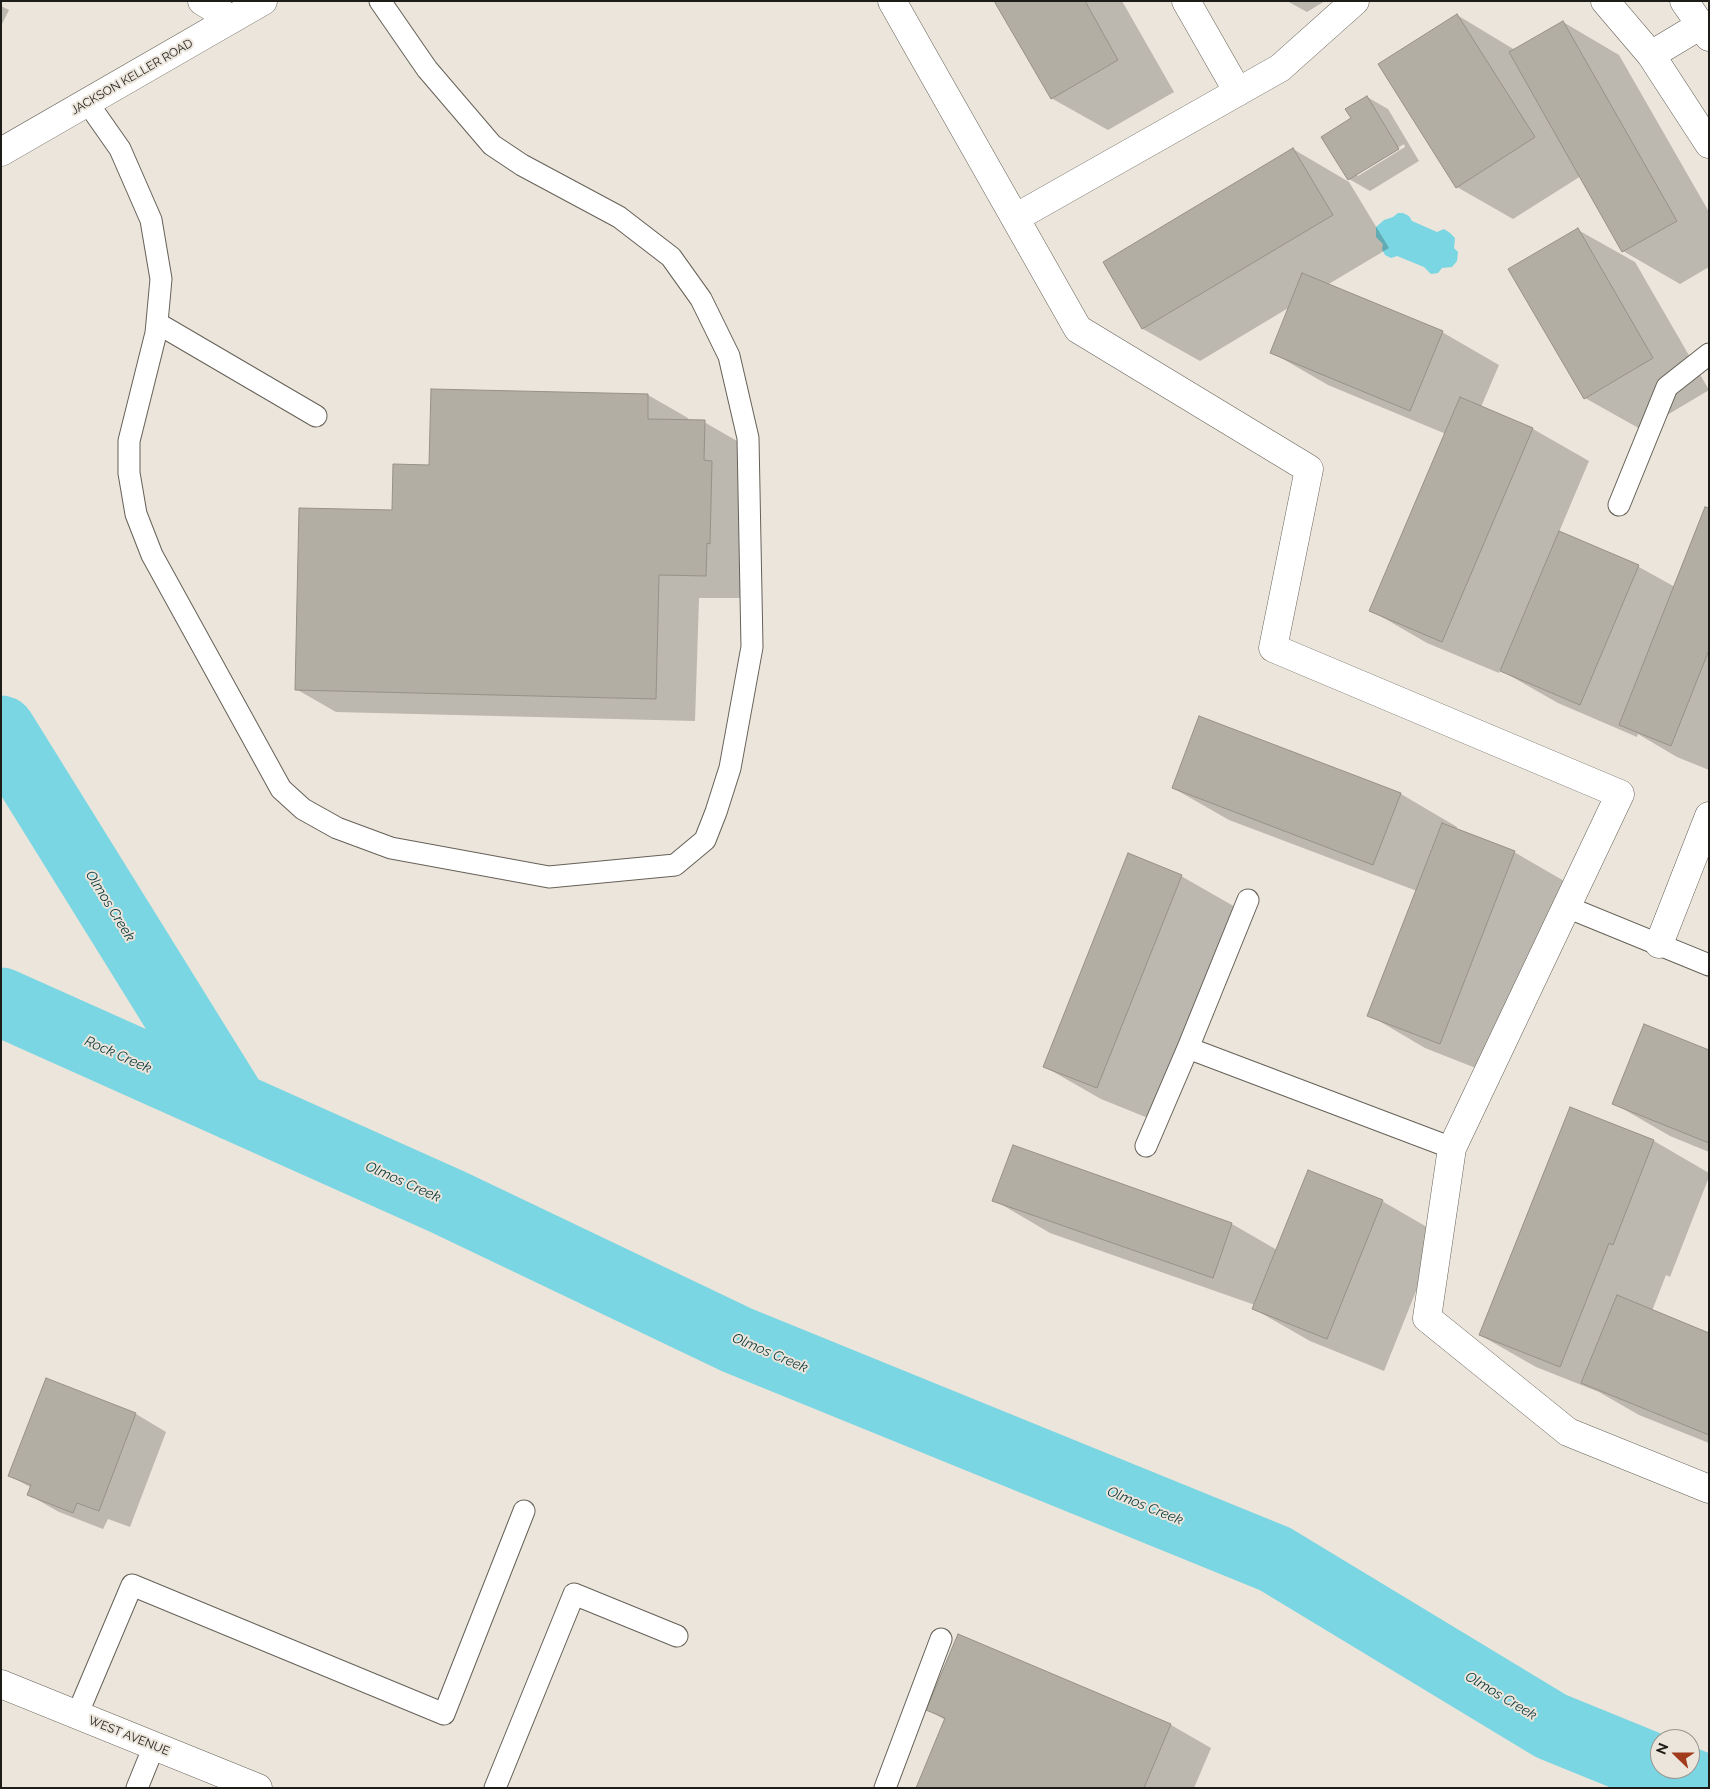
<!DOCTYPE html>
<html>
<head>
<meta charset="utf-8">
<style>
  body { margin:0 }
  #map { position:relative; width:1710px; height:1789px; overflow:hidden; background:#ebe5db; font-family:Raleway,sans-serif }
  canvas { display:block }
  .frame { position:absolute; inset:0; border:2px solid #1e1c18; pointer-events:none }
  .north { position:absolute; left:1650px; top:1729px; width:50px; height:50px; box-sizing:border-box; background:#ebe5db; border:1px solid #99958d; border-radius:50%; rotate:292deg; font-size:14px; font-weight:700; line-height:20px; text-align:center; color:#1e1c18 }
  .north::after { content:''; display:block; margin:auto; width:18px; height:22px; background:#a23b1b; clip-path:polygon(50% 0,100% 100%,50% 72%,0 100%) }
</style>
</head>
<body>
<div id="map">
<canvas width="1710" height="1789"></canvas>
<div class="frame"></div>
<div class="north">N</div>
</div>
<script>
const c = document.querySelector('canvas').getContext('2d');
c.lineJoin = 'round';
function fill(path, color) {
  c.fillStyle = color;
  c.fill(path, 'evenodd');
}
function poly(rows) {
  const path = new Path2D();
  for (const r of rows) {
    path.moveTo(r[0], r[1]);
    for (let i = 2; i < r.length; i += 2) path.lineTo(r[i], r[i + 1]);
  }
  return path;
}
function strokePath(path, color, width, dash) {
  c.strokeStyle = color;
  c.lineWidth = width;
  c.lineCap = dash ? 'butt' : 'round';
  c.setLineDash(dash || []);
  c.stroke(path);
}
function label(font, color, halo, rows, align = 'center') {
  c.font = font + ' Raleway,sans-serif';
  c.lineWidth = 4;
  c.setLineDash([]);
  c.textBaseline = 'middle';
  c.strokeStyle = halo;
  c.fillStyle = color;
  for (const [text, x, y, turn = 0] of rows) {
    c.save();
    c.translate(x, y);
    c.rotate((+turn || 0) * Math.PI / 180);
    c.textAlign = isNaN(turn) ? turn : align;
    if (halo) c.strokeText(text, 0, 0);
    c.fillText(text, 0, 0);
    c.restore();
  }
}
fill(poly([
  [1398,213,1403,213,1409,216,1412,221,1437,232,1444,229,1450,233,1455,238,1454,248,1458,252,1457,261,1452,267,1442,268,1438,273,1431,274,1424,267,1397,256,1391,258,1385,255,1382,249,1383,244,1376,237,1376,227,1384,220,1393,217]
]), '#79d6e2');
fill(poly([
  [996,1,1122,1,1174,92,1108,130,1051,98],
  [1287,1,1325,1,1307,12],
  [1,6,9,10,1,26],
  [1457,15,1515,50,1563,22,1619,55,1709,212,1709,267,1680,284,1623,251,1581,176,1513,219,1457,187],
  [1367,97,1388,109,1419,161,1370,191,1349,179,1352,119],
  [1404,144,1405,147,1358,176,1356,174],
  [1293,149,1349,182,1389,248,1327,285,1442,332,1499,365,1481,407,1533,429,1589,461,1559,532,1639,567,1675,587,1709,509,1709,770,1677,757,1638,734,1637,737,1558,703,1500,670,1499,673,1427,643,1370,610,1446,434,1328,385,1271,352,1290,307,1200,361,1143,329,1104,262],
  [1578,230,1635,262,1709,390,1642,430,1585,398],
  [433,390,648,395,688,418,688,421,704,422,744,445,746,598,699,598,695,721,336,712,296,689,393,511,430,466],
  [1200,718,1401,794,1457,827,1456,829,1514,852,1571,885,1496,1076,1425,1048,1369,1015,1417,891,1229,820,1173,788],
  [1181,876,1237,908,1153,1120,1101,1099,1045,1067],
  [1709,1051,1709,1152,1670,1136,1613,1103],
  [1570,1108,1654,1141,1709,1173,1709,1177,1670,1277,1666,1275,1652,1311,1709,1334,1709,1443,1639,1415,1599,1392,1536,1367,1480,1335],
  [1013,1146,1232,1224,1277,1250,1382,1201,1439,1234,1384,1371,1310,1341,1254,1309,1255,1305,1050,1233,994,1200],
  [47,1380,136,1414,166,1432,130,1527,108,1519,103,1529,59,1512,29,1495,32,1488,10,1476],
  [958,1635,1171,1725,1211,1748,1194,1788,917,1788,945,1720,927,1709]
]), '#0003');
strokePath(poly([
  [1,730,235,1107],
  [1,1002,448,1202,737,1340,1275,1559,1551,1726,1703,1788]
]), '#79d6e2', 69);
const building = poly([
  [994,1,1085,1,1118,60,1051,99,994,1],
  [1457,14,1535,137,1456,188,1378,64,1457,14],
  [1563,21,1677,221,1622,252,1509,52,1563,21],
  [1367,96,1399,149,1348,180,1321,137,1351,118,1345,109,1367,96],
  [1293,148,1333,215,1142,329,1103,262,1293,148],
  [1578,228,1653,358,1584,399,1508,269,1578,228],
  [1302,273,1443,331,1410,411,1270,353,1302,273],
  [431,389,648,394,648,419,705,420,704,460,712,461,710,544,707,543,706,576,659,575,656,699,295,690,299,508,392,510,393,464,429,465,431,389],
  [1460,397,1533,428,1442,642,1369,611,1460,397],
  [1705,507,1709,508,1709,650,1671,746,1619,725,1705,507],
  [1559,531,1639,565,1580,705,1500,671,1559,531],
  [1199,716,1401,793,1373,865,1172,788,1199,716],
  [1442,823,1515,851,1440,1044,1367,1016,1442,823],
  [1128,853,1182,875,1097,1088,1043,1067,1128,853],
  [1644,1024,1709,1050,1709,1143,1612,1104,1644,1024],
  [1570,1107,1654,1140,1613,1245,1609,1243,1560,1367,1479,1335,1570,1107],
  [1013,1145,1232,1223,1213,1278,992,1201,1013,1145],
  [1308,1170,1383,1200,1327,1339,1252,1309,1308,1170],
  [1617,1295,1709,1333,1709,1435,1581,1383,1617,1295],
  [46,1378,136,1413,99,1511,77,1503,73,1513,27,1495,31,1485,8,1476,46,1378],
  [958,1634,1171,1724,1144,1788,916,1788,945,1718,926,1710,958,1634]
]);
fill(building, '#b3aea4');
strokePath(building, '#969187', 1);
const lane = poly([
  [87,102,120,149,151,220,161,279,156,333,129,441,129,473,136,514,152,555,281,789,303,809,337,828,391,848,549,877,675,865,705,840,716,812,730,768,752,647,748,438,729,356,701,299,671,257,619,217,522,165,492,145,427,69,380,1],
  [157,323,316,416],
  [1619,505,1667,387,1709,354],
  [1567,907,1709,965],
  [1188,1048,1248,900],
  [1146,1146,1188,1048,1452,1148],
  [77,1715,132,1585,444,1714,524,1511],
  [137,1788,154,1746],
  [495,1788,574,1594,677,1636],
  [885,1788,941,1639]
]);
const street = poly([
  [202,1,231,19],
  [892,1,1078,329,1309,469,1273,648,1620,794,1452,1148,1427,1318,1568,1432,1709,1489],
  [1186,1,1238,92],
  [1605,1,1651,55,1709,144],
  [1684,1,1709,37],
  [1651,55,1701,25],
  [1015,218,1280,68,1355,1],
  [1659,944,1709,816]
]);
const secondary = poly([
  [1,152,263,1],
  [1,1684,258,1788]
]);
strokePath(lane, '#666158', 23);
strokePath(street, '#666158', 29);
strokePath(secondary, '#666158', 29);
strokePath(lane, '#fff', 21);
strokePath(street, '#fff', 28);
strokePath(secondary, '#fff', 28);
label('12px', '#1e1c18', '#ebe5db', [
  ["JACKSON KELLER ROAD",132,77,-30],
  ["WEST AVENUE",129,1736,22]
]);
label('italic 14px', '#0b383d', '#ebe5db', [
  ["Olmos Creek",110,906,58],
  ["Rock Creek",118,1055,24],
  ["Olmos Creek",403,1182,24],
  ["Olmos Creek",770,1353,23],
  ["Olmos Creek",1145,1506,22],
  ["Olmos Creek",1501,1696,31]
]);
</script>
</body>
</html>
